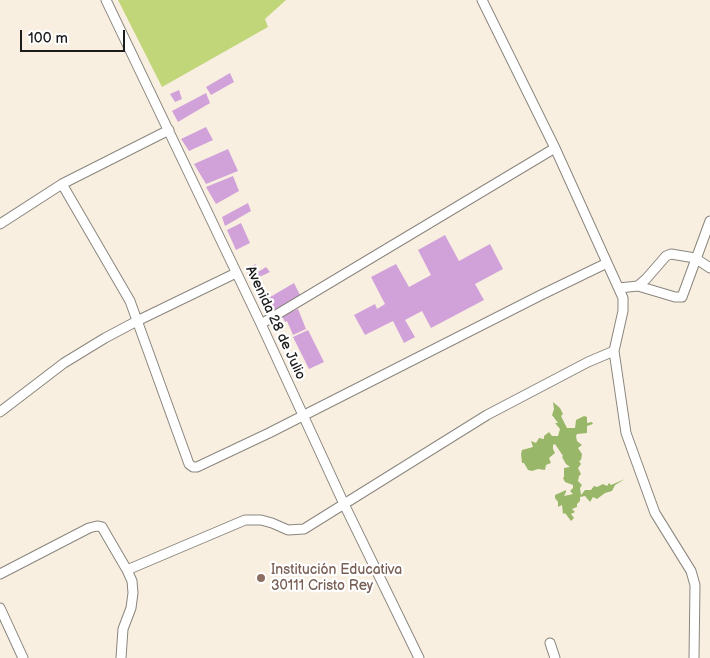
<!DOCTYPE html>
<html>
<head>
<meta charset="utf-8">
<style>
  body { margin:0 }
  #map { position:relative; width:710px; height:658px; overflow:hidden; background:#f9efe1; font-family:"Balsamiq Sans",sans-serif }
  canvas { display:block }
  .scale { position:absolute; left:20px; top:30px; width:105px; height:22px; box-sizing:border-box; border:2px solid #1c1c1c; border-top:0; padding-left:6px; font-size:15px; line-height:18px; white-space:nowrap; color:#1c1c1c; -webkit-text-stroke:4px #fff; paint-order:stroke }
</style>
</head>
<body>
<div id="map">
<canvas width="710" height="658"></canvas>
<div class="scale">100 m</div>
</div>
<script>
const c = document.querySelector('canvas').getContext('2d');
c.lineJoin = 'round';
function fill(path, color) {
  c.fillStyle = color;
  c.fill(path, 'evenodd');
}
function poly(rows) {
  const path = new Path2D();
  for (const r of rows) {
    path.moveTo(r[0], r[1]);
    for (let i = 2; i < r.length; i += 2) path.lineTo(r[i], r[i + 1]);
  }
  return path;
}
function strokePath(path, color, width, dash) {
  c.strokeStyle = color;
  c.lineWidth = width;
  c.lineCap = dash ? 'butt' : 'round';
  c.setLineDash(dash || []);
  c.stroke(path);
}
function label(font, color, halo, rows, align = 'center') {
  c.font = font + ' "Balsamiq Sans",sans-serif';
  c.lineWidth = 4.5;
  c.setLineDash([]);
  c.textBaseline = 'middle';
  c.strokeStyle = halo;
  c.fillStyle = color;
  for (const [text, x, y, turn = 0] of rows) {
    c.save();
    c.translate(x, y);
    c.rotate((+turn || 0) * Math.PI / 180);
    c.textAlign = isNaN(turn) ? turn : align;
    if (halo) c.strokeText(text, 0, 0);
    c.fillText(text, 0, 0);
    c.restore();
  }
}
fill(poly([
  [118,0,286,0,265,19,268,27,162,87]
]), '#c1d679');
fill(poly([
  [553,402,560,408,563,414,561,416,567,428,575,428,576,420,584,416,587,417,587,423,592,422,593,424,587,426,587,433,577,434,576,436,577,441,582,445,578,448,582,454,581,460,579,461,581,464,578,468,581,474,579,476,578,481,582,485,580,488,581,495,585,490,591,490,594,486,597,487,603,484,607,486,609,483,611,485,625,479,615,485,612,491,605,493,597,499,593,497,590,502,585,496,580,497,580,501,577,504,577,507,572,509,575,512,571,514,574,518,571,521,565,513,563,514,562,505,558,507,558,502,555,498,555,495,564,491,566,490,566,492,564,496,573,494,570,491,573,488,573,485,565,482,563,478,564,477,564,468,570,467,566,464,562,457,563,456,555,444,553,445,553,449,555,453,549,458,551,463,546,465,545,470,538,469,532,471,528,470,524,463,522,463,521,454,522,450,533,447,531,441,536,443,539,438,544,439,544,436,549,432,552,436,558,436,560,429,555,423,558,423,552,415,554,409]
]), '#98b769');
fill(poly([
  [230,73,234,82,211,95,206,87],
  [179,90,182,99,175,102,170,94],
  [206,93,210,103,178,122,172,111],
  [206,127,213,140,189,151,181,139],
  [228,149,238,171,206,184,194,164],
  [233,176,239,191,216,204,206,187],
  [248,203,251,211,225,226,222,217],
  [241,223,250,243,236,250,227,230],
  [445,235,459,261,490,244,503,269,475,284,484,300,431,328,422,311,405,320,415,337,404,343,393,321,365,335,354,315,375,304,377,309,385,304,371,277,396,264,409,287,431,275,418,250],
  [256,264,258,272,266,267,270,272,253,280,245,269],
  [294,283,301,297,267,314,260,303],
  [298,309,306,329,293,335,287,321,285,322,282,316],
  [308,330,324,362,309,369,293,337]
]), '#d1a2d9');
const minor = poly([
  [106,0,261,324,344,504,419,658],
  [482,0,555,148,623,298,623,311,614,351,626,433,655,513,691,571,695,585,694,658],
  [62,184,130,301,189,464,193,467,197,467,269,433,541,295,607,263],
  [0,224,62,184,169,130],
  [638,286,675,297,682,297,710,221],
  [619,288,638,286,646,279,666,256,671,254,695,258,710,268],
  [261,324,555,148],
  [0,412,64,363,105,338,137,321,236,273],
  [0,574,89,528,97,526,102,527,106,534,127,570,245,520,261,520,272,523,288,530,304,529,487,415,588,362,614,351],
  [0,608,23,658],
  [550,643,555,658],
  [121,658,123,629,131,608,133,593,132,581,127,570]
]);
strokePath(minor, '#8a867e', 11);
strokePath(minor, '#fff', 9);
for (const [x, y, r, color] of [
  [261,578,5,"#8d6e63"]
]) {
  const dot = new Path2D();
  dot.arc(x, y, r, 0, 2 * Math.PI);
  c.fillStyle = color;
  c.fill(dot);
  strokePath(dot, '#fff', 2);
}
label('14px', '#1c1c1c', '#fff', [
  ["Avenida 28 de Julio",275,323,65]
]);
label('14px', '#785e54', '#fff', [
  ["Institución Educativa",271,570],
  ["30111 Cristo Rey",271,586]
], 'left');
</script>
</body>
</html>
